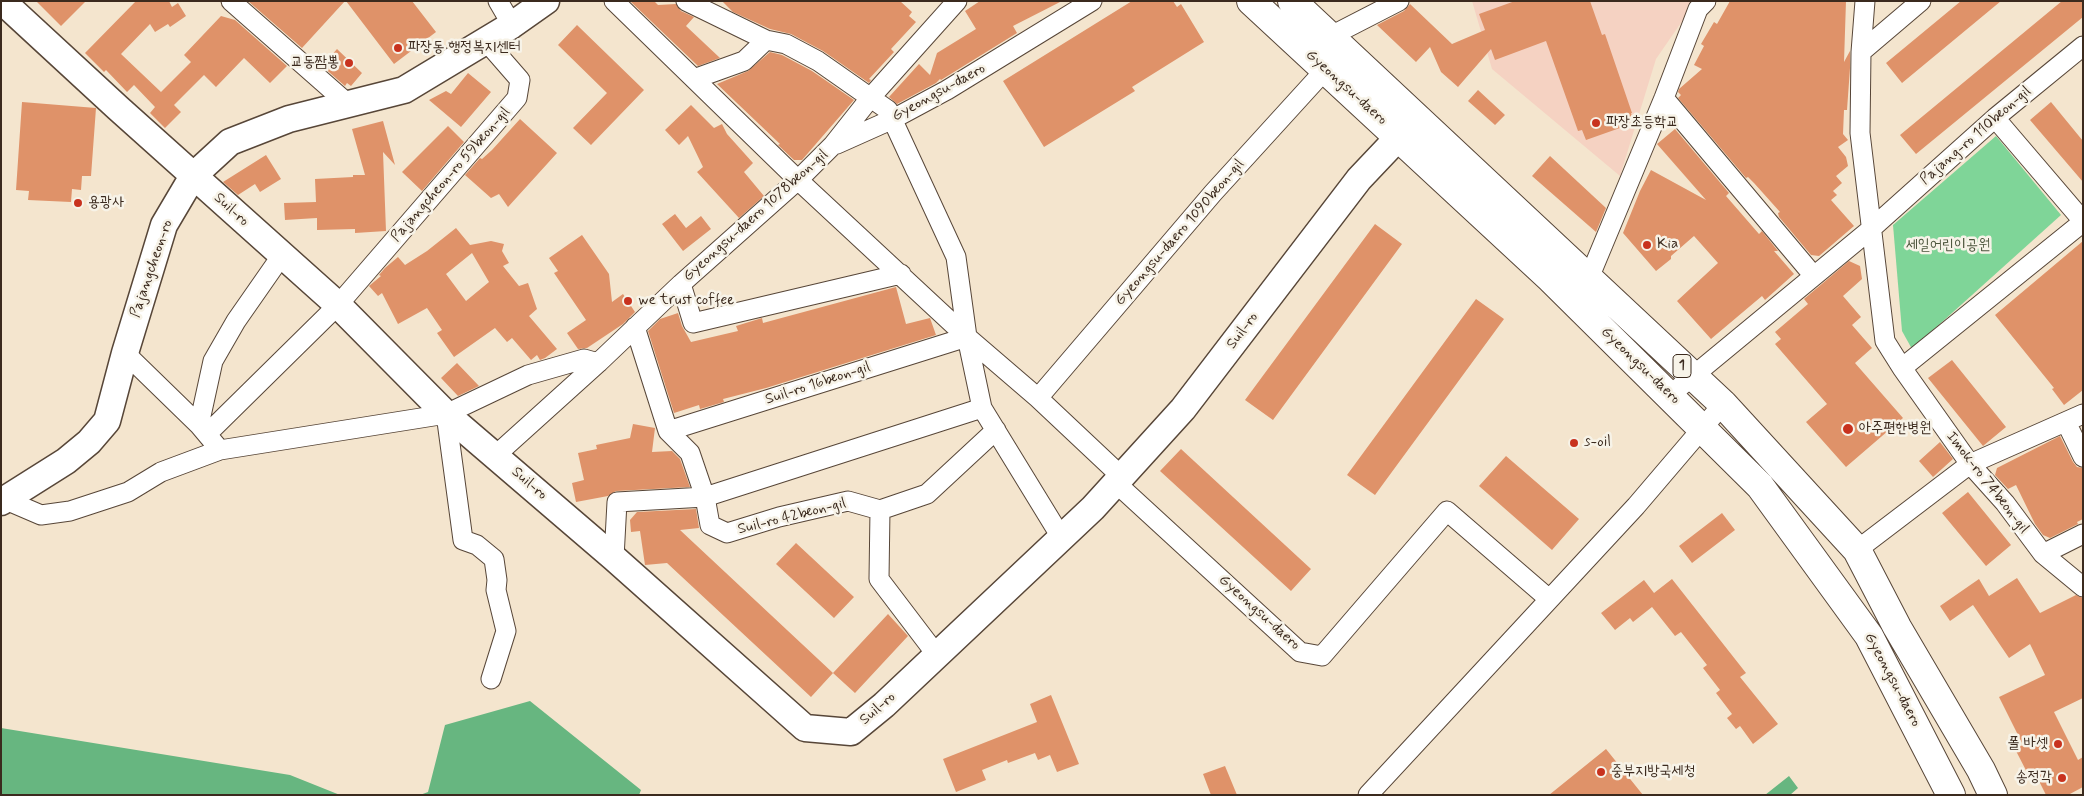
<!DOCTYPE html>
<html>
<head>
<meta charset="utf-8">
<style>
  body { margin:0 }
  #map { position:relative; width:2084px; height:796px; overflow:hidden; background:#f4e5ce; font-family:Mynerve,sans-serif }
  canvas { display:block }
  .frame { position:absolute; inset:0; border:2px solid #3b2a1e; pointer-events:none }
</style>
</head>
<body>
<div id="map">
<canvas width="2084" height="796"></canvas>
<div class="frame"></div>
</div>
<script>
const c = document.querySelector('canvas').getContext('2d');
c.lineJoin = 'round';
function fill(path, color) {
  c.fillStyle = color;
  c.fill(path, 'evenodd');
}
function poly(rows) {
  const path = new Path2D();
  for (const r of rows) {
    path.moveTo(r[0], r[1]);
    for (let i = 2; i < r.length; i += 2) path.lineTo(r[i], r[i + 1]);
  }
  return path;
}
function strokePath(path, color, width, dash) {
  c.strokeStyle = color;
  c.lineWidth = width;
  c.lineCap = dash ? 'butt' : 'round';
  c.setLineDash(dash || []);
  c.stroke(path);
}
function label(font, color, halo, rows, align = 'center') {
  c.font = font + ' Mynerve,"Poor Story",sans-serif';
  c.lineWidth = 5;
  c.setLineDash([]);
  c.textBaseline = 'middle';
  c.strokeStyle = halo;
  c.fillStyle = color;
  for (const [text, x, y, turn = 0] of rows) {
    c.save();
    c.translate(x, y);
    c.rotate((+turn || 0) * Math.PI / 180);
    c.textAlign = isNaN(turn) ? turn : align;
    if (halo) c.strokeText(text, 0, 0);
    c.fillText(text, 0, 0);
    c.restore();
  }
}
fill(poly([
  [1472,1,1696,1,1656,59,1620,176,1492,69]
]), '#f5d2c2');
fill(poly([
  [1996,136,2061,215,1912,349,1902,331,1893,225]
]), '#7fd598');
fill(poly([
  [530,701,641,790,639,795,420,795,428,792,445,725],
  [1,728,290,775,340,795,1,795],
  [1789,776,1798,788,1790,795,1765,795]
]), '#67b680');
fill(poly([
  [36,1,86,1,61,26],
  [136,1,169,1,172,7,178,3,186,16,170,27,168,24,155,32,150,24,121,54,161,92,191,62,184,55,221,16,235,20,287,66,270,83,244,58,216,87,204,75,174,105,181,112,165,128,150,113,155,107,134,85,127,92,106,70,104,72,85,53],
  [248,1,345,1,302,48],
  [346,1,412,1,436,32,394,64],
  [630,1,654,1,658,5,676,4,681,11,694,17,686,26,720,58,698,66],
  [722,1,900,1,912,12,909,16,916,22,891,49,894,52,869,79,871,80,869,83,823,51,791,34,770,29,733,12],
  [980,1,1062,1,1013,26,1017,33,941,80,940,79,936,83,897,104,889,97,919,64,930,75,937,53,976,29,965,11],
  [1132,1,1173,1,1177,7,1181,4,1204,42,1132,87,1135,91,1044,147,1003,81],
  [1515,1,1590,1,1602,35,1605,34,1632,113,1631,113,1634,123,1586,140,1582,130,1578,131,1546,41,1495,60,1491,49,1458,87,1441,72,1430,47,1416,62,1377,25,1404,11,1410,4,1452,44,1485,30,1479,14],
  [1730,1,1846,1,1844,62,1850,51,1850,68,1847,110,1844,110,1843,134,1848,140,1838,147,1846,157,1848,166,1836,176,1842,183,1833,191,1837,195,1831,200,1854,226,1819,256,1811,255,1779,217,1778,213,1780,212,1754,183,1748,177,1746,178,1678,98,1681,95,1678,92,1679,89,1702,69,1694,65,1704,46,1701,44,1714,22,1717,24],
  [1961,1,2001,1,1902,83,1886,63],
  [2062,1,2083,1,2083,17,1916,154,1900,135],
  [577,25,644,90,591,145,573,128,607,93,558,45],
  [337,49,362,73,351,86,347,83,345,86,322,66],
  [770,52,782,55,812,71,854,100,802,160,794,160,778,145,780,144,717,84,748,71],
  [468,73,491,92,461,127,429,100,446,91,451,94],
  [1478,90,1505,115,1495,125,1468,101],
  [22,102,96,108,91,176,82,176,81,190,72,189,71,202,28,200,29,191,16,190],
  [2051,102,2083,141,2083,182,2030,120],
  [691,105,714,128,722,124,727,134,753,163,744,172,764,196,739,218,697,172,703,167,688,136,679,145,665,130],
  [520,119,557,153,508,207,499,194,491,198,465,175,480,158,482,159,492,150],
  [383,121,395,165,383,152,386,231,355,233,355,229,317,230,317,218,285,220,284,203,316,202,315,179,353,177,353,175,365,175,352,129],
  [448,126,464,142,422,191,402,172],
  [1675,129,1729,193,1726,196,1759,234,1762,231,1778,251,1774,251,1794,274,1765,300,1762,296,1711,339,1677,301,1718,263,1694,236,1671,256,1671,259,1656,271,1623,233,1640,191,1651,170,1706,200,1657,144],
  [266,155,281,179,260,192,255,184,238,195,223,182],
  [1550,156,1606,208,1596,232,1532,176],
  [675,214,686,228,701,216,711,229,683,251,662,224],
  [1375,224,1402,244,1273,420,1245,400],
  [456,228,470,245,491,241,504,244,502,251,509,263,503,266,519,286,528,283,537,309,529,316,557,349,545,358,540,360,537,355,531,360,512,338,507,342,495,328,454,357,437,333,442,330,427,308,398,324,382,293,378,296,369,286,381,276,379,275,385,268,398,257,405,265,427,251],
  [472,253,489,282,466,301,446,274],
  [582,235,609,274,612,302,623,294,635,312,623,324,587,348,578,349,567,333,586,320,554,273,558,271,549,258],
  [2083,241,2083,390,2064,405,2052,389,2054,388,1995,315],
  [1849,261,1860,266,1862,279,1843,296,1861,317,1852,325,1872,348,1855,363,1903,418,1846,467,1806,422,1827,404,1775,344,1781,339,1775,332,1808,304,1804,299],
  [896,287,906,324,930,318,936,335,766,388,723,399,724,402,700,409,699,405,674,413,648,331,660,319,678,313,682,326,691,342,738,331,736,326,762,318,763,323],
  [1476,299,1504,319,1375,495,1347,475],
  [1952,360,2006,427,1983,446,1928,378],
  [457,363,479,386,458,396,441,378],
  [633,424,655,428,652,452,672,451,680,459,690,487,616,491,608,496,576,502,572,483,584,480,578,453,597,449,596,445,630,438],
  [2060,436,2073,462,2077,467,2083,468,2083,519,2077,522,2078,524,2050,538,2043,535,2035,524,2016,485,2008,489,1995,475,1997,468],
  [1940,442,1953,459,1933,477,1919,461],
  [1181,449,1311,569,1291,591,1160,471],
  [1506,456,1579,519,1552,550,1479,486],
  [1968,492,2011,545,1986,566,1942,513],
  [696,509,699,528,680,530,833,673,811,697,667,563,645,565,640,531,631,532,630,520,637,512],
  [1722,513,1735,530,1692,563,1679,546],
  [796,543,854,597,834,618,776,564],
  [2017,578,2040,613,2076,595,2083,598,2083,698,2054,712,2078,760,2083,757,2083,787,2068,795,2046,795,2037,777,2031,780,2015,749,2023,745,1999,697,2045,675,2030,644,2009,658,1973,605,1950,621,1940,606,1979,579,1989,596],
  [1672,579,1746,673,1740,677,1778,724,1753,744,1740,726,1736,729,1727,718,1732,714,1716,693,1720,690,1703,668,1707,665,1681,632,1675,636,1652,607,1633,622,1630,618,1615,630,1601,613,1644,580,1654,593],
  [888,614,908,636,855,693,833,673],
  [1051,695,1079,764,1057,772,1050,755,1038,760,1035,753,1008,763,1007,760,982,770,986,780,956,792,943,759,1037,722,1030,704],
  [1606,749,1643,795,1549,795],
  [1225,766,1237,795,1211,795,1203,774]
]), '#df9269');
const street = poly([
  [231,1,348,104],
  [498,1,512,25],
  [614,1,798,180,967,337,1038,398,1122,477],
  [686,1,766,40,786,44,818,61,888,110,956,257,967,337,982,408,1061,537],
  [1865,1,1861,52,1860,133,1885,341,1902,368,1970,464,2005,503,2043,554,2083,587],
  [1329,37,1399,1],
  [1861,52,1921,1],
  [694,79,744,61,766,40],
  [1664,98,1813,275],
  [1995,118,2083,221],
  [837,144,893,119,947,90,1092,1],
  [1589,278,1664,98,1698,9,1706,1],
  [681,284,693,323,901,274],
  [635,327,668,431,690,453,705,497,710,525,727,533,779,517,848,501,880,510,927,494,996,430],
  [125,353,199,425,220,450,446,414,528,375,584,359,598,363],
  [1902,368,2083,222],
  [1670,395,1871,229,1995,118,2083,46],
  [1038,398,1213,193,1325,70],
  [446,414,463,540,477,545,494,559,497,580,496,590,506,631,491,679],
  [2066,422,2083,457],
  [199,425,213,361,236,321,282,255],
  [668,431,967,337],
  [207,434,338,305,517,98,520,80,486,41],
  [496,455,598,363,681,284,798,180,833,145,871,97,957,1],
  [1116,483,1300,652,1322,656,1447,511,1549,599],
  [6,500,41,515,70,511,128,492,161,472,220,450],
  [880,510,879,579,936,654],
  [1857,550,1970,464,2083,414],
  [2043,554,2083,534],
  [614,558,617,502,705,497,982,408],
  [1368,795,1636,506,1723,404]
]);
const secondary = poly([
  [2,1,118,108,338,305,446,414,614,558,805,728,851,732,884,705,1093,508,1183,409,1359,179,1413,122],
  [1,502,66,461,89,442,107,421,125,353,164,225,193,176,230,142,289,119,404,90,512,25,546,1]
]);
const primary = poly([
  [1251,1,1551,279,1760,486,1869,636,1951,795],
  [1292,1,1723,404,1857,550,1897,627,1981,770,1993,795]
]);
strokePath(street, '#574638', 21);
strokePath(secondary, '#574638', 29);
strokePath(primary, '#574638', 30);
strokePath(street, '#fff', 19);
strokePath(secondary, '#fff', 26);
strokePath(primary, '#fff', 28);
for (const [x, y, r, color] of [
  [398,48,5,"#c8321e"],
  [349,63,5,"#c8321e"],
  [1596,123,5,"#c8321e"],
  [78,203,5,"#c8321e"],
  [1647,245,5,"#c8321e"],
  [628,301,5,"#c8321e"],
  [1848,429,6,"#c8321e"],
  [1574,443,5,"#c8321e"],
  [2058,744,5,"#c8321e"],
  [1601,772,5,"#c8321e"],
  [2062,778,5,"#c8321e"]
]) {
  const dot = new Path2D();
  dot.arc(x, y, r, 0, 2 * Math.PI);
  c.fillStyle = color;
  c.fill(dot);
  strokePath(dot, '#f7f3e8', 2);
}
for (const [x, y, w] of [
  [1682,366,18]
]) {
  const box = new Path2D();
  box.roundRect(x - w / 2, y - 11.5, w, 23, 4);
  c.fillStyle = '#f7f3e8';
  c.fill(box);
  strokePath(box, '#3b2a1e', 1);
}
label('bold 14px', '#3b2a1e', null, [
  ["1",1682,366]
]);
label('15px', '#3b2a1e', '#f7f3e8', [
  ["파장동 행정복지센터",408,48],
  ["교동짬뽕",339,63,"right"],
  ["파장초등학교",1606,123],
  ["용광사",88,203],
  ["Kia",1657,245],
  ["we trust coffee",638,301],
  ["아주편한병원",1859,429],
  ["s-oil",1584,443],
  ["폴 바셋",2048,744,"right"],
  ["중부지방국세청",1611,772],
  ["송정각",2052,778,"right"]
], 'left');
label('15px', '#3b2a1e', '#f7f3e8', [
  ["Gyeongsu-daero",1346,88,42],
  ["Gyeongsu-daero",939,93,-29],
  ["Pajang-ro 110beon-gil",1976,136,-41],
  ["Pajangcheon-ro 59beon-gil",451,175,-49],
  ["Suil-ro",231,210,42],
  ["Gyeongsu-daero 1078beon-gil",756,216,-42],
  ["Gyeongsu-daero 1090beon-gil",1180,233,-49],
  ["Pajangcheon-ro",152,269,-71],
  ["Suil-ro",1243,331,-53],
  ["Gyeongsu-daero",1640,366,44],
  ["Suil-ro 16beon-gil",818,384,-18],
  ["Imok-ro 74beon-gil",1987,483,52],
  ["Suil-ro",529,484,41],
  ["Suil-ro 42beon-gil",792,517,-14],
  ["Gyeongsu-daero",1259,613,42],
  ["Gyeongsu-daero",1892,680,62],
  ["Suil-ro",878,709,-41]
]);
label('15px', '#4c553c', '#f7f3e8', [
  ["세일어린이공원",1948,246]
]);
</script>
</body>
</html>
